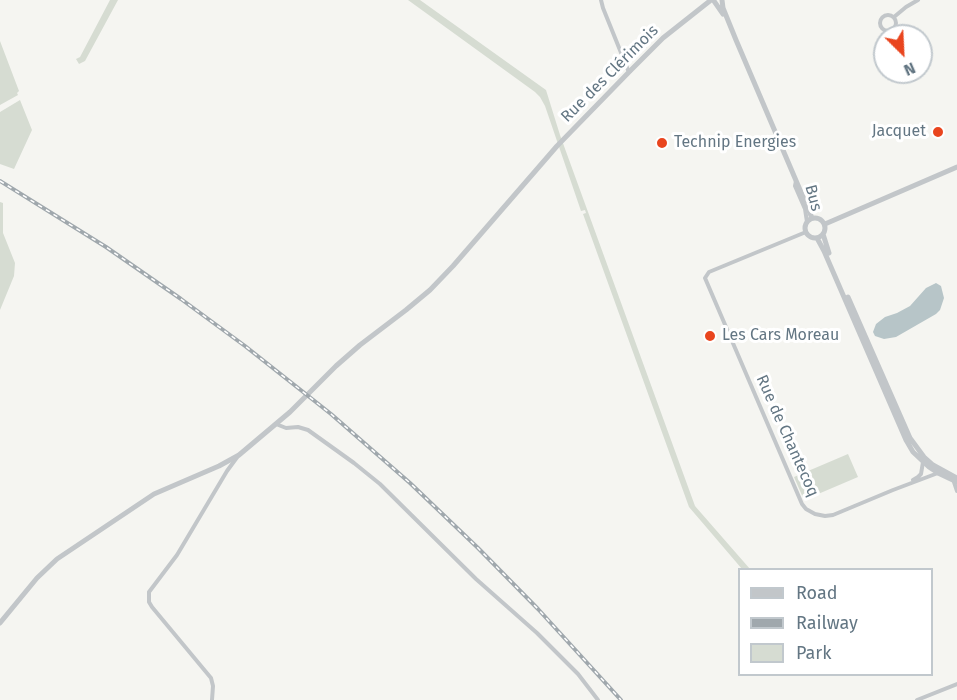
<!DOCTYPE html>
<html>
<head>
<meta charset="utf-8">
<style>
  body { margin:0 }
  #map { position:relative; width:957px; height:700px; overflow:hidden; background:#f5f5f1; font-family:"Fira Sans",sans-serif }
  canvas { display:block }
  .legend { position:absolute; left:738px; top:568px; width:195px; height:108px; box-sizing:border-box; background:#fff; border:2px solid #c1c8cd; margin:0; padding:8px 10px; list-style:none; font-size:18px; color:#637683 }
  .legend li { display:flex; align-items:center; gap:12px; height:30px }
  .legend b { width:30px; border:2px solid #c1c8cd }
  .north { position:absolute; left:873px; top:24px; width:60px; height:60px; box-sizing:border-box; background:#fff; border:2px solid #c1c8cd; border-radius:50%; rotate:156deg; font-size:16px; font-weight:700; line-height:24px; text-align:center; color:#637683 }
  .north::after { content:''; display:block; margin:auto; width:21px; height:27px; background:#e9451e; clip-path:polygon(50% 0,100% 100%,50% 72%,0 100%) }
</style>
</head>
<body>
<div id="map">
<canvas width="957" height="700"></canvas>
<ul class="legend">
<li><b style="height:8px;background:#c2c6c9"></b>Road</li>
<li><b style="height:8px;background:#a0a8ad"></b>Railway</li>
<li><b style="height:16px;background:#d6dcd2"></b>Park</li>
</ul>
<div class="north">N</div>
</div>
<script>
const c = document.querySelector('canvas').getContext('2d');
c.lineJoin = 'round';
function fill(path, color) {
  c.fillStyle = color;
  c.fill(path, 'evenodd');
}
function poly(rows) {
  const path = new Path2D();
  for (const r of rows) {
    if (r.length === 3) {
      path.moveTo(r[0] + r[2], r[1]);
      path.arc(r[0], r[1], r[2], 0, 2 * Math.PI);
      continue;
    }
    path.moveTo(r[0], r[1]);
    for (let i = 2; i < r.length; i += 2) path.lineTo(r[i], r[i + 1]);
  }
  return path;
}
function strokePath(path, color, width, dash) {
  c.strokeStyle = color;
  c.lineWidth = width;
  c.lineCap = dash ? 'butt' : 'round';
  c.setLineDash(dash || []);
  c.stroke(path);
}
function label(font, color, halo, rows, align = 'center') {
  c.font = font + ' "Fira Sans",sans-serif';
  c.lineWidth = 6;
  c.setLineDash([]);
  c.textBaseline = 'middle';
  c.strokeStyle = halo;
  c.fillStyle = color;
  for (const [text, x, y, turn = 0] of rows) {
    c.save();
    c.translate(x, y);
    c.rotate((+turn || 0) * Math.PI / 180);
    c.textAlign = isNaN(turn) ? turn : align;
    if (halo) c.strokeText(text, 0, 0);
    c.fillText(text, 0, 0);
    c.restore();
  }
}
fill(poly([
  [110,0,118,0,85,61,79,64,76,59,80,57],
  [408,0,420,0,546,90,560,135,695,506,750,569,742,569,689,507,583,214,586,213,585,210,581,211,545,106,540,97,535,92],
  [0,41,19,91,17,93,18,95,0,105],
  [20,100,32,130,14,169,0,164,0,112],
  [0,202,3,203,3,233,15,263,14,276,0,310],
  [848,454,858,477,804,500,794,477]
]), '#d6dcd2');
fill(poly([
  [936,283,941,286,944,298,940,310,936,314,896,337,884,339,875,336,873,332,876,324,885,317,897,313,910,306,926,288]
]), '#b7c5c8');
strokePath(poly([
  [601,0,603,8,628,70,630,71],
  [888,23,8],
  [894,17,906,7,918,0],
  [796,181,795,186,805,209,807,222],
  [806,232,709,272,705,278,802,504,806,509,815,514,825,516,833,515,893,490,938,473],
  [276,424,286,428,298,427,308,430,354,463,380,484,476,579,537,633,578,674,598,700],
  [913,480,918,477,921,474,923,462],
  [954,482,957,491],
  [212,700,213,686,211,678,152,607,149,602,149,592,177,555,227,471,238,456],
  [917,700,957,684]
]), '#c2c6c9', 4);
strokePath(poly([
  [722,0,723,8,736,40,812,218],
  [714,1,723,14],
  [815,228,10],
  [825,224,957,167],
  [823,234,829,253],
  [817,238,824,251,906,440,913,452,929,467,938,473,957,482],
  [848,297,910,438,924,457,933,465,957,478],
  [0,623,37,578,57,559,154,494,219,466,239,455,290,412,336,366,360,345,406,310,430,290,453,266,557,146,630,71,663,38,711,0]
]), '#c2c6c9', 5);
const rail = poly([
  [0,181,106,247,181,299,245,346,331,414,410,483,478,548,538,609,621,700]
]);
strokePath(rail, '#a0a8ad', 4);
strokePath(rail, '#fff', 1.5, [4.5]);
for (const [x, y, r, color] of [
  [938,132,6,"#e9451e"],
  [662,143,6,"#e9451e"],
  [710,336,6,"#e9451e"]
]) {
  const dot = new Path2D();
  dot.arc(x, y, r, 0, 2 * Math.PI);
  c.fillStyle = color;
  c.fill(dot);
  strokePath(dot, '#fff', 2);
}
label('16px', '#637683', '#fff', [
  ["Rue des Clérimois",610,74,-45],
  ["Bus",813,198,75],
  ["Rue de Chantecoq",787,436,66]
]);
label('16px', '#637683', '#fff', [
  ["Jacquet",926,132,"right"],
  ["Technip Energies",674,143],
  ["Les Cars Moreau",722,336]
], 'left');
</script>
</body>
</html>
